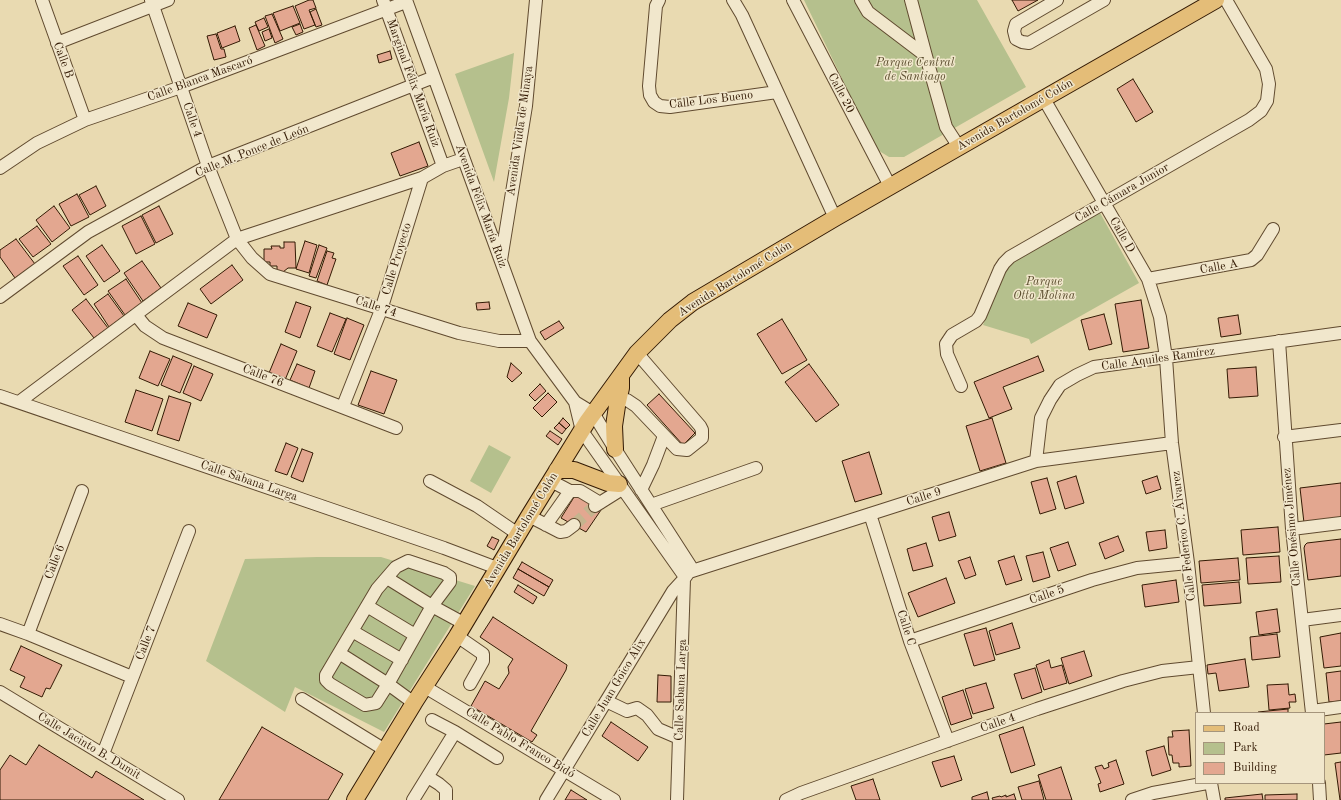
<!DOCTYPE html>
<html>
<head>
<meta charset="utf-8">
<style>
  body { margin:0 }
  #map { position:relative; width:1341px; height:800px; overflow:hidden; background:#e9dab1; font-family:"Old Standard TT",serif }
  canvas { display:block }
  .legend { position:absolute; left:1195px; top:712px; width:130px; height:72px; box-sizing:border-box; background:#f1e7cc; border:1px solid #a5957c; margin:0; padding:5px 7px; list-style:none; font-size:12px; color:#331a04 }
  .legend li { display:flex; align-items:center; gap:8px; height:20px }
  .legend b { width:20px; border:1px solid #a5957c }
</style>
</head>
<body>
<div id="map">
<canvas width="1341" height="800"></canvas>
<ul class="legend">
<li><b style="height:5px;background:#e4bd78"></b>Road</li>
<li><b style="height:11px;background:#b5c08d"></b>Park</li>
<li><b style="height:11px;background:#e3a790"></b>Building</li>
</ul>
</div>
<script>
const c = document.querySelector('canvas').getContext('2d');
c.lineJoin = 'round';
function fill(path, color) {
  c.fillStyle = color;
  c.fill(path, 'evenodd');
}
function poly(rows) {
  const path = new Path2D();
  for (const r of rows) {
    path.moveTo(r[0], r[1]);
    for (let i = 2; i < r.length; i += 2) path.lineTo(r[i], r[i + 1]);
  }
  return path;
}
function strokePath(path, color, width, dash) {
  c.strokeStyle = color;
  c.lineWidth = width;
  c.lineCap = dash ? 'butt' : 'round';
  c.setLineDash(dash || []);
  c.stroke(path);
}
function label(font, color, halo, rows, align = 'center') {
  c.font = font + ' "Old Standard TT",serif';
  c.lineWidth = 3;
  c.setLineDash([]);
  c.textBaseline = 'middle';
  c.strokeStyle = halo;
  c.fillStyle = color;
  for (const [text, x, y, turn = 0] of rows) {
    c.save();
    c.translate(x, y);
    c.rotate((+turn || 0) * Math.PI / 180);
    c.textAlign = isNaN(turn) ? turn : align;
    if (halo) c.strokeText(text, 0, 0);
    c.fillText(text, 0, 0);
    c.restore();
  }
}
fill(poly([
  [804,0,977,0,1026,87,904,157,889,157,876,149],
  [514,53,509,98,494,182,455,74],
  [1099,211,1139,283,1031,344,1029,339,983,325,1006,266],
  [489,445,511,457,491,493,470,481],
  [317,557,381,557,475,586,384,732,295,687,285,712,206,661,245,559]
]), '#b5c08d');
const building = poly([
  [309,0,313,0,316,8,309,10,315,25,304,29,295,6,309,0],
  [1012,0,1038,0,1018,11,1012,0],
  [293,6,300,23,280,31,273,13,293,6],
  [316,9,322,25,316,27,310,12,316,9],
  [272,14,283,39,275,43,265,16,272,14],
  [264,18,268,27,259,31,255,22,264,18],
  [300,24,303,32,296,35,292,27,300,24],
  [256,25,265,46,257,50,249,28,256,25],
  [235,26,240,41,222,48,217,33,235,26],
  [269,29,272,38,265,41,262,32,269,29],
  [216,34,221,49,224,49,226,57,214,60,207,36,216,34],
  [390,51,392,59,379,63,377,55,390,51],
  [1133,79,1153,112,1136,122,1117,89,1133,79],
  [419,142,428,166,400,176,391,153,419,142],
  [96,186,106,206,90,215,79,195,96,186],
  [77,194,89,217,71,226,59,204,77,194],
  [54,206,70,228,52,242,36,220,54,206],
  [159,206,173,234,156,243,142,215,159,206],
  [141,216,155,244,136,254,122,226,141,216],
  [37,226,51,244,33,257,19,239,37,226],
  [16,239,35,264,15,278,0,257,0,250,16,239],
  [305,241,317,245,309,273,296,269,305,241],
  [284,242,295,242,296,268,288,268,283,272,277,273,277,266,270,266,270,262,264,262,264,249,272,249,271,246,280,246,280,248,284,248,284,242],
  [102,245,120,271,104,282,86,256,102,245],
  [319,245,327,248,316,278,309,276,319,245],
  [327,251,334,253,332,258,336,259,327,285,317,281,327,251],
  [78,256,98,285,84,295,63,266,78,256],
  [142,261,161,288,143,301,124,273,142,261],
  [232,265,243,280,211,304,200,289,232,265],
  [126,279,142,303,125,315,108,291,126,279],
  [108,294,124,316,109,327,94,304,108,294],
  [86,299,108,328,94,338,72,310,86,299],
  [1141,300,1149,348,1123,352,1115,304,1141,300],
  [296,302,311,307,300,338,285,332,296,302],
  [489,302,490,309,477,310,476,303,489,302],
  [188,303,217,315,207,338,178,326,188,303],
  [330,313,346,319,332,352,317,346,330,313],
  [1104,314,1112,344,1089,350,1081,320,1104,314],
  [1238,315,1241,334,1221,337,1218,318,1238,315],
  [347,318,364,325,350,360,334,354,347,318],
  [782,319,807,360,782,374,757,334,782,319],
  [559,321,564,328,545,340,540,332,559,321],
  [281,344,297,351,285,380,269,373,281,344],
  [150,351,170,359,158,386,139,378,150,351],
  [173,356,192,364,180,393,161,385,173,356],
  [1038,356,1044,371,1003,387,1012,409,989,418,974,382,1038,356],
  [511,363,522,373,512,382,507,377,511,363],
  [297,364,315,371,309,388,290,380,297,364],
  [809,364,839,405,816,422,785,382,809,364],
  [194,366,213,374,201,401,183,393,194,366],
  [1256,367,1258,396,1229,398,1227,369,1256,367],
  [371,371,397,380,384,414,358,405,371,371],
  [540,384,546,391,535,401,529,395,540,384],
  [136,390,163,399,152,431,125,422,136,390],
  [548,393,557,402,542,417,533,408,548,393],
  [659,394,695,433,683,445,647,405,659,394],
  [169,396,191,403,179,441,157,434,169,396],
  [563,418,570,425,566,429,559,423,563,418],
  [992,418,1006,463,980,471,966,426,992,418],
  [559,423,566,429,562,434,554,428,559,423],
  [550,431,562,439,558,445,546,436,550,431],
  [286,443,298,448,287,475,275,471,286,443],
  [302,449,313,453,303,482,291,477,302,449],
  [869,452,882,494,855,502,842,461,869,452],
  [1076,476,1084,503,1065,509,1057,482,1076,476],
  [1157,476,1161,489,1146,494,1142,481,1157,476],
  [1047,478,1056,509,1040,514,1031,482,1047,478],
  [1341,483,1341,518,1304,523,1300,488,1341,483],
  [576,494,601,510,586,532,561,518,576,494],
  [949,512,956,536,939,541,932,517,949,512],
  [1278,527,1280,552,1243,555,1241,530,1278,527],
  [1165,530,1167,548,1149,551,1146,532,1165,530],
  [1118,536,1124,551,1105,559,1099,543,1118,536],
  [492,537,499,540,494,550,487,546,492,537],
  [1341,539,1341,576,1308,580,1304,548,1305,545,1307,543,1341,539],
  [1068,542,1076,565,1058,571,1050,548,1068,542],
  [926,543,933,566,913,571,907,549,926,543],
  [1043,552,1050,577,1033,582,1026,556,1043,552],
  [1014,556,1022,580,1006,585,998,561,1014,556],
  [1279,556,1281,582,1248,584,1246,558,1279,556],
  [970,557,976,575,965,579,958,561,970,557],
  [1238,558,1240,580,1201,583,1199,561,1238,558],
  [522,562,553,580,549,587,518,569,522,562],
  [518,569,549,587,544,596,513,578,518,569],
  [946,578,955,603,918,617,908,593,946,578],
  [1176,580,1179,602,1145,607,1142,585,1176,580],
  [1239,582,1241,603,1204,606,1202,585,1239,582],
  [518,585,537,597,533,604,514,592,518,585],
  [1277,609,1280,632,1259,635,1256,612,1277,609],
  [493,617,567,665,566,670,531,731,537,735,532,742,471,706,485,681,499,689,509,673,508,667,513,659,480,637,493,617],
  [1012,623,1020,648,996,655,989,631,1012,623],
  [986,628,995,660,974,666,964,634,986,628],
  [1341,633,1341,666,1324,668,1320,637,1341,633],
  [1277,634,1280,657,1252,660,1250,637,1277,634],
  [21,646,62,665,50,689,46,688,42,697,20,687,25,677,10,670,21,646],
  [1084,651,1092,676,1069,684,1061,658,1084,651],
  [1245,659,1249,687,1219,691,1216,673,1208,674,1207,665,1245,659],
  [1049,660,1051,668,1062,665,1067,683,1044,690,1036,665,1049,660],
  [1035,668,1042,692,1022,699,1014,674,1035,668],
  [1341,671,1341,701,1329,702,1326,673,1341,671],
  [658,675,671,676,671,702,657,702,658,675],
  [986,683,994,708,973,714,965,689,986,683],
  [1288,684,1289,695,1295,694,1296,702,1289,702,1290,708,1269,710,1267,685,1288,684],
  [963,690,972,718,951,725,942,697,963,690],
  [1288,709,1288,713,1258,713,1258,712,1288,709],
  [611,722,648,747,638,761,602,736,611,722],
  [1341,722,1341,753,1324,755,1324,724,1341,722],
  [262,727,343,774,328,800,219,800,262,727],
  [1023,727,1035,765,1011,773,999,735,1023,727],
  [1189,730,1191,766,1179,767,1179,763,1173,763,1172,755,1169,755,1168,737,1173,737,1172,731,1189,730],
  [39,745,92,778,96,771,144,800,0,800,0,770,10,755,26,765,39,745],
  [1164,746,1171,770,1152,776,1146,751,1164,746],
  [954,756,962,780,941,787,932,762,954,756],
  [1116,760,1124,784,1100,792,1098,784,1101,783,1095,767,1102,765,1104,769,1109,767,1108,763,1116,760],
  [1341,762,1341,800,1340,800,1335,763,1341,762],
  [1061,767,1072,800,1046,800,1038,775,1061,767],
  [873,779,880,800,856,800,851,786,873,779],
  [1039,781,1044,800,1022,800,1018,787,1039,781],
  [571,790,587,800,565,800,571,790],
  [987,792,989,800,972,800,972,797,987,792],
  [1014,794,1016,800,993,800,992,798,1000,796,1001,797,1006,795,1006,797,1014,794],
  [1262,794,1263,800,1225,800,1225,798,1262,794],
  [1297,794,1297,800,1265,800,1265,795,1297,794]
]);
fill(building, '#e3a790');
strokePath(building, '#331a04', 1);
strokePath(poly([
  [574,525,595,506]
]), '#c5b48e', 12, [12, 6]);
const minor = poly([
  [42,0,85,120],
  [151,0,208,166,237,239,252,258,270,274,459,333,499,341,530,341],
  [383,0,443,166],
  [406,0,530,341,575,402,582,431,685,577],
  [659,0,656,6,649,86,650,95,654,102,660,106,670,107,777,92],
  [733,0,742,15,835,218],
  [793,0,890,186],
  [861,0,868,12,926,56],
  [911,0,926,56,946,127,959,147],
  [1057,0,1016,24,1014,31,1016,39,1022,42,1029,43,1104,0],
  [57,43,168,0],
  [1044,99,1148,279,1160,317,1166,358,1172,443,1188,563,1204,713],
  [0,168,37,143,85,120,181,87,406,2],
  [501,260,526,106,536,0],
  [1148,279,1251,260,1257,255,1273,229],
  [0,297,88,232,208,166,434,77],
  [136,315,145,326,163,338,396,428],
  [1279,341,1292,529,1312,713],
  [961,386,947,354,946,344,952,335,976,321,980,316,1000,269,1004,263,1010,257,1249,120,1261,111,1267,101,1269,84,1266,69,1226,0],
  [0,396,444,548,497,568],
  [618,398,627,400,636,406,677,449,687,450,702,438,702,430,700,426,637,353],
  [19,402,237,239,422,178,443,166,463,159],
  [575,402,593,413,615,449,693,570],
  [343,406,381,310,422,178],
  [1284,437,1341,430],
  [1036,461,1041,418,1050,400,1060,385,1077,375,1094,367,1341,333],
  [430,481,477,506,518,534],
  [551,481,570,491,580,491,600,503],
  [641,490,653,465,664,436],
  [651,505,756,468],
  [595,506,622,489],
  [870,514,910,641,948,741],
  [529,516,560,532,566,531,574,525],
  [546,525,570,491],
  [1292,529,1341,523],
  [408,561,444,573,450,577,450,582,432,606,388,684,376,703,365,705,330,684,326,680,326,675,377,589,396,567,408,561],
  [387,578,432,606,465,624],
  [367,606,415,635],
  [1302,620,1341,615],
  [0,624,28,634,132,677],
  [352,631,402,660],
  [28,634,82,491],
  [457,636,483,654,483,661,470,684],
  [910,641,1092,580,1137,568,1188,563],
  [339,653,388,684,414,703],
  [425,687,614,800],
  [0,692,178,800],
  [302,699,385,750],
  [606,701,627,711,637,708,647,715,658,729,679,738],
  [1312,711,1341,707],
  [455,732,497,758],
  [103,754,189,531],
  [428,777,439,784,446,790,446,800],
  [1211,783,1214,800],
  [1319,783,1320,800],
  [413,800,455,732,432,720],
  [546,800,673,591,684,579,689,572,1036,461,1172,443],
  [677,800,684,579],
  [786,800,801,793,1037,709,1123,681,1162,671,1199,667],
  [1132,800,1153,793,1207,783]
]);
const major = poly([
  [615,449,614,426,617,406,621,388,621,375],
  [557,470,574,470,608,483,619,484],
  [355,800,414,703,457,636,529,516,587,422,637,353,670,320,693,302,835,218,1216,0]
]);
strokePath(minor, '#604a2f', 14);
strokePath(major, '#331a04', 18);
strokePath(minor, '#f1e7cc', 12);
strokePath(major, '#e4bd78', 16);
label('12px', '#331a04', '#f1e7cc', [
  ["Calle B",63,60,70],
  ["Calle Blanca Mascaró",200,79,-20],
  ["Marginal Félix María Ruiz",413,83,70],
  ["Calle 20",841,93,62],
  ["Calle Los Bueno",711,100,-7],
  ["Avenida Bartolomé Colón",1015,115,-30],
  ["Calle 4",192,120,71],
  ["Avenida Viuda de Minaya",520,131,-82],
  ["Calle M. Ponce de León",252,151,-22],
  ["Calle Cámara Junior",1122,193,-30],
  ["Avenida Félix María Ruiz",481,206,70],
  ["Calle D",1122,235,60],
  ["Calle Proyecto",397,259,-73],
  ["Calle A",1219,267,-10],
  ["Avenida Bartolomé Colón",735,279,-32],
  ["Calle 74",376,307,18],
  ["Calle Aquiles Ramírez",1158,359,-8],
  ["Calle 76",263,376,21],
  ["Calle Sabana Larga",249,481,19],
  ["Calle 9",924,497,-18],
  ["Calle Onésimo Jiménez",1292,527,-95],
  ["Avenida Bartolomé Colón",521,530,-59],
  ["Calle Federico C. Álvarez",1184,536,-97],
  ["Calle 6",55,562,-69],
  ["Calle 5",1047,595,-19],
  ["Calle C",906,628,72],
  ["Calle 7",146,643,-69],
  ["Calle Juan Goico Alix",614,688,-59],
  ["Calle Sabana Larga",681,690,-88],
  ["Calle 4",998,723,-19],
  ["Calle Pablo Franco Bidó",520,743,31],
  ["Calle Jacinto B. Dumit",89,746,31]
]);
label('italic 12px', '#5a4c2d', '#f1e7cc', [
  ["Parque Central",915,63],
  ["de Santiago",915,77],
  ["Parque",1044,282],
  ["Otto Molina",1044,296]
]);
</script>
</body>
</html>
